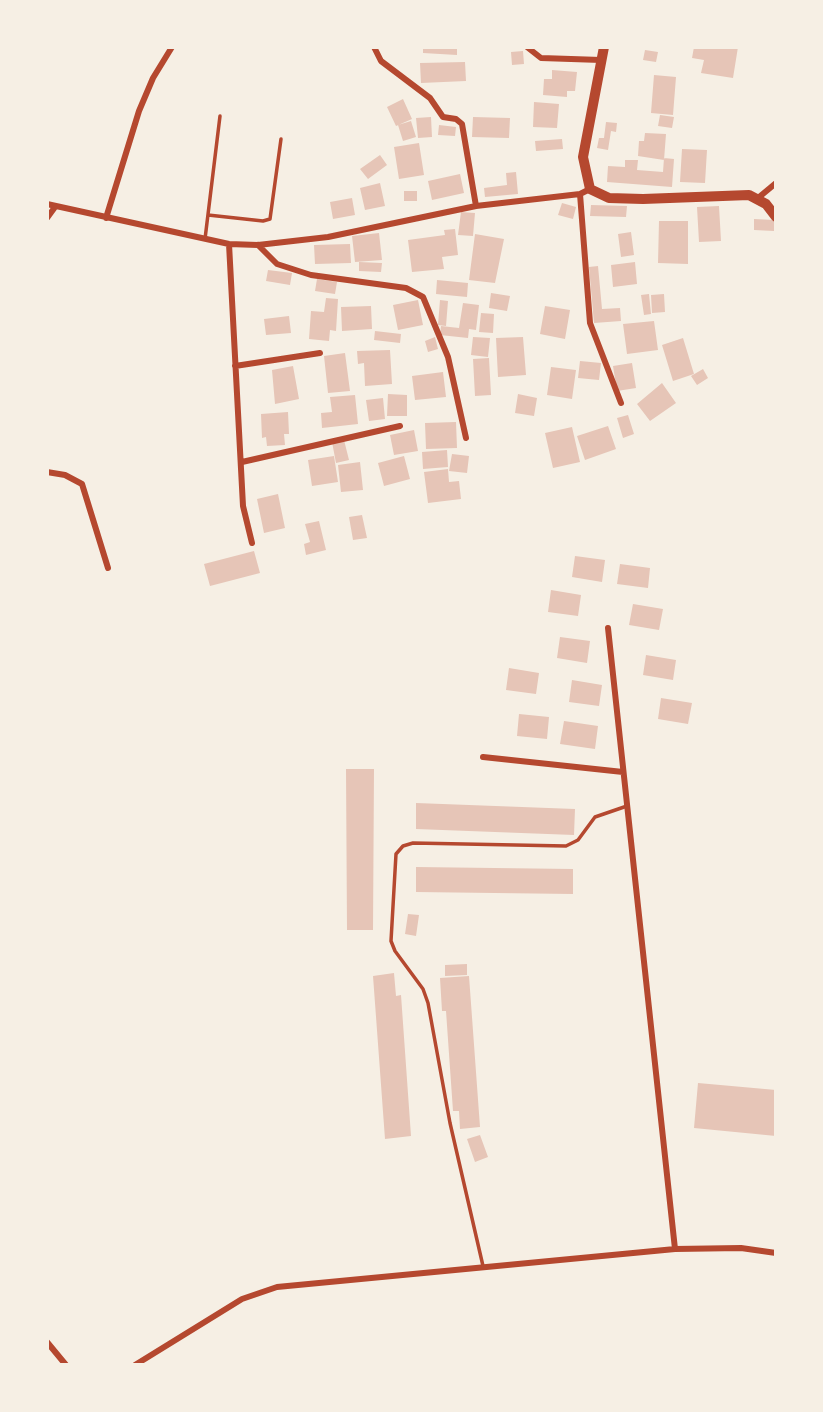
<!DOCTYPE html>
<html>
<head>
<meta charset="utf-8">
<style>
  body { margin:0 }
  #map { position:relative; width:823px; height:1412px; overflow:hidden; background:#f6efe4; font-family:"Zilla Slab",serif }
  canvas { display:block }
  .frame { position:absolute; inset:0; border:49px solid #f6efe4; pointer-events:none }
</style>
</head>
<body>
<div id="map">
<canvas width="823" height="1412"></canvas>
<div class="frame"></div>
</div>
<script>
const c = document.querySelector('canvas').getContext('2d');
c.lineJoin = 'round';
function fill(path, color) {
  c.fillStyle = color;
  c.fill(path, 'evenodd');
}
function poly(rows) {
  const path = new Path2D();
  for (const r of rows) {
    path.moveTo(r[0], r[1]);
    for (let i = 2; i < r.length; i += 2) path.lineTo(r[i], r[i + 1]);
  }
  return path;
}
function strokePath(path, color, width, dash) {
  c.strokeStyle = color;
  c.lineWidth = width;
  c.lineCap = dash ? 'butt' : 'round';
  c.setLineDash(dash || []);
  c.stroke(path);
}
fill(poly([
  [423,47,457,47,457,55,423,53],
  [694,47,738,47,733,78,701,73,704,60,692,58],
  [645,50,658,52,656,62,643,60],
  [523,51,524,64,512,65,511,52],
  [465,62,466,81,421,83,420,63],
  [552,70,577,72,575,91,567,91,567,97,543,95,544,79,552,79],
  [654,75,676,77,673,115,651,113],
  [403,99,412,119,396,126,387,107],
  [534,102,559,104,557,128,533,127],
  [660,115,674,117,672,128,658,126],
  [431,117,432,137,418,138,416,118],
  [473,117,510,118,509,138,472,137],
  [411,121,416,137,403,141,398,125],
  [606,122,617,123,616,132,611,131,608,150,597,148,599,138,604,138],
  [439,125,456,127,455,136,438,135],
  [645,133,666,134,664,160,638,156,639,141,644,141],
  [562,139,563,149,536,151,535,141],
  [419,143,424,175,399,179,394,147],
  [682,149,707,150,705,183,680,182],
  [380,155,387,165,368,179,360,169],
  [664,158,674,159,672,187,607,182,608,166,625,167,625,160,638,160,637,170,663,172],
  [516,172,518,194,485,197,484,188,507,185,506,173],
  [460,174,464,193,432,200,428,181],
  [380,183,385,206,365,210,360,188],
  [404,191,417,191,417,201,404,201],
  [352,198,355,215,333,219,330,202],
  [562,203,576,207,573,219,558,215],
  [591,205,627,206,626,217,590,216],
  [719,206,721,241,699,242,697,207],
  [461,212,475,213,473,236,458,235],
  [754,219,774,220,774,231,754,230],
  [659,221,688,221,688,264,658,263],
  [455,229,458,255,442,257,444,269,412,272,408,240,445,235,444,230],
  [631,232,634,255,621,257,618,234],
  [379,233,382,260,355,262,352,236],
  [475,234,504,239,495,283,469,280],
  [350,244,351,263,315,264,314,245],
  [359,262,382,263,381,272,359,271],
  [635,262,637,284,613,287,611,265],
  [598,266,602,309,620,308,621,321,594,323,589,267],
  [268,270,292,273,290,285,266,281],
  [317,279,337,282,335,294,315,291],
  [437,280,468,283,467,297,436,294],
  [491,293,510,296,507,311,489,308],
  [649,294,651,314,644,315,641,295],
  [664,294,665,312,652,313,651,295],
  [326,298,338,299,336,331,330,330,329,341,309,339,311,311,324,312],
  [418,300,423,325,398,330,393,305],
  [440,300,448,301,446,326,438,325],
  [463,303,479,305,476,330,469,329,468,338,440,335,441,326,459,328],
  [371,306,372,329,342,331,341,307],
  [545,306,570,310,565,339,540,334],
  [481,313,494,314,493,333,479,332],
  [289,316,291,333,266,335,264,319],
  [654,321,658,350,627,354,623,324],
  [375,331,401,334,400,343,374,340],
  [435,337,438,349,428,352,425,341],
  [473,337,490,338,488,357,471,355],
  [523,337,526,375,498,377,496,338],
  [683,338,694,374,673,381,662,345],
  [390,350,392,384,365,386,364,363,358,364,357,351],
  [345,353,350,391,328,393,324,356],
  [489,358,491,395,475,396,473,359],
  [580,361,601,363,599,380,578,378],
  [632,363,636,388,617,391,613,366],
  [293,366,299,399,275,404,272,370],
  [551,367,576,370,572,399,547,395],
  [703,369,708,378,697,385,691,376],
  [443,372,446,397,415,400,412,376],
  [662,383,676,403,650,421,637,404],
  [388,394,407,395,407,416,387,416],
  [518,394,537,398,534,416,515,413],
  [355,395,358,424,322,428,321,413,332,412,330,397],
  [383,398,385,419,369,421,366,400],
  [288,412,289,434,284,434,285,445,267,446,266,437,262,438,261,414],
  [628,415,634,434,623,438,617,418],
  [456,422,457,448,426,449,425,423],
  [608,426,616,449,585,460,577,436],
  [572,427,580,462,553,468,545,433],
  [414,430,418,451,394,455,390,435],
  [344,440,349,460,336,463,332,442],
  [447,450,448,467,423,469,422,452],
  [452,454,469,456,467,473,449,471],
  [334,456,338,482,312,486,308,460],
  [404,456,410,479,384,486,378,463],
  [360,462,363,490,341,492,338,465],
  [448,469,449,482,459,481,461,499,428,503,424,472],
  [278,494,285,528,264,533,257,499],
  [362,515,367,538,353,540,349,517],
  [319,521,326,550,306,555,304,544,310,542,305,524],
  [254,551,260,573,210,586,204,564],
  [575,556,605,560,602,582,572,577],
  [620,564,650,568,648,588,617,584],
  [551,590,581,595,578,616,548,612],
  [633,604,663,609,659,630,629,625],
  [560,637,590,641,587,663,557,658],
  [646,655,676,660,673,680,643,675],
  [509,668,539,673,536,694,506,690],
  [572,680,602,685,599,706,569,702],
  [661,698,692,703,688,724,658,719],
  [519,714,549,717,547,739,517,736],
  [564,721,598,726,595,749,560,744],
  [346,769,374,769,373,930,347,930],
  [416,803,575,809,574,835,416,829],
  [416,867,573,869,573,894,416,892],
  [408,914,419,915,416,936,405,934],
  [467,964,467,975,445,976,445,965],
  [394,973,396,996,401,995,411,1136,385,1139,373,976],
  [469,976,480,1127,460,1129,459,1111,453,1111,446,1011,442,1011,440,978],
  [698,1083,776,1090,776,1136,694,1128],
  [480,1135,488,1157,475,1162,467,1139]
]), '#e6c5b7');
strokePath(poly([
  [208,215,263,221,270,219,281,139],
  [205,239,220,116],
  [483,1266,450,1123,428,1003,423,989,395,951,391,941,396,854,403,846,413,843,566,846,578,840,595,817,627,806]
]), '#b5482f', 3.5);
strokePath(poly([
  [374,47,381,61,430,98,443,117,456,119,462,124,476,206],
  [527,47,541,58,601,60],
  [580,194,590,323,621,403],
  [758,198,776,183],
  [47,204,229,244,258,245,328,237,476,206,580,194,590,189],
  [47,218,55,207],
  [106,218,139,111,153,78,172,47],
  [229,244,243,506,252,543],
  [258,245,277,264,311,275,406,288,423,297,448,357,466,438],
  [235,366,320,353],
  [242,462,400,426],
  [47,472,65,475,82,484,108,568],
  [608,628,675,1249],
  [483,757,623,772],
  [47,1342,66,1365],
  [135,1365,242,1299,277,1287,675,1249,741,1248,776,1253]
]), '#b5482f', 6);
strokePath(poly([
  [604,47,583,157,590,189,609,198,643,199,749,195,766,204,776,217]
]), '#b5482f', 10);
</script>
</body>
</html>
